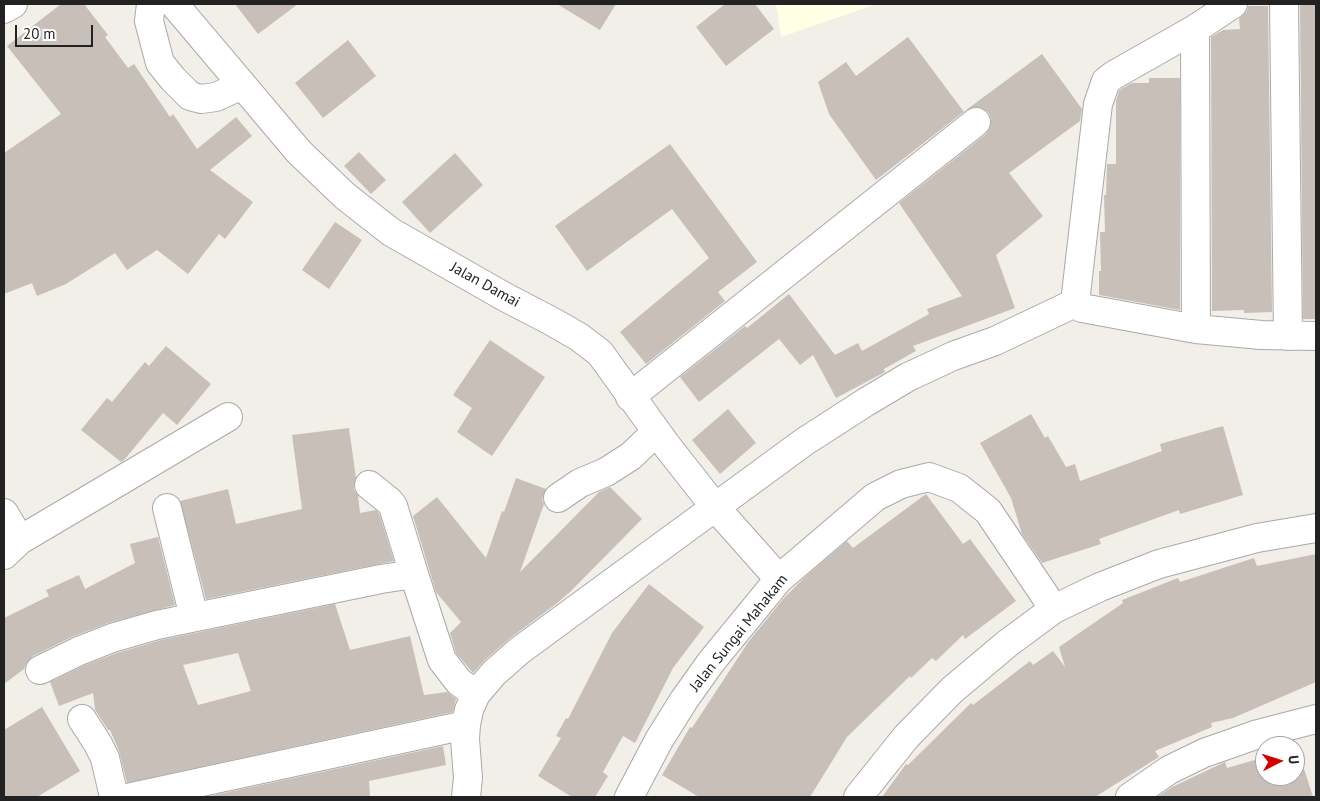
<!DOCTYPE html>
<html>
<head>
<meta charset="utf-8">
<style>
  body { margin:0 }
  #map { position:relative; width:1320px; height:801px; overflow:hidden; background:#f2efe9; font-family:"PT Sans",sans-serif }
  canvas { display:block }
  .frame { position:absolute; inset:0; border:5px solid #222; pointer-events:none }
  .north { position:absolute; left:1255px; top:736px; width:50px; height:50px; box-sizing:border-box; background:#fff; border:1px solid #a7a7a7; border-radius:50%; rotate:85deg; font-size:14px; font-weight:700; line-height:20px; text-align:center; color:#222 }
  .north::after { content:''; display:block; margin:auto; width:18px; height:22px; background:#d40000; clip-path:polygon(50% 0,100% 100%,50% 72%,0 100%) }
  .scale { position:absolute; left:15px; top:25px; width:78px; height:22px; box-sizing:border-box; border:2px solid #222; border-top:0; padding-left:6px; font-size:15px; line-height:18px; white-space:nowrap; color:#222; -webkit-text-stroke:4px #fff; paint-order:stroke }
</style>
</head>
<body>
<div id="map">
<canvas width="1320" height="801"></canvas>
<div class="frame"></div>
<div class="north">U</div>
<div class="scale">20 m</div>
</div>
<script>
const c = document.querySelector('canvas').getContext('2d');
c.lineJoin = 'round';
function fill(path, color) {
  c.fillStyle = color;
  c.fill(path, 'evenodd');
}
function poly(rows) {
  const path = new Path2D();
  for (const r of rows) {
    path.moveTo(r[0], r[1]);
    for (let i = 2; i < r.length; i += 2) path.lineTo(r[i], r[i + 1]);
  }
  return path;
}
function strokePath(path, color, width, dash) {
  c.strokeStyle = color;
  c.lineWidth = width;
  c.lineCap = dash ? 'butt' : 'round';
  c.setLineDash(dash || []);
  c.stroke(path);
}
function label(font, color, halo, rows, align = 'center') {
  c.font = font + ' "PT Sans",sans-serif';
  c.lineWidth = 5;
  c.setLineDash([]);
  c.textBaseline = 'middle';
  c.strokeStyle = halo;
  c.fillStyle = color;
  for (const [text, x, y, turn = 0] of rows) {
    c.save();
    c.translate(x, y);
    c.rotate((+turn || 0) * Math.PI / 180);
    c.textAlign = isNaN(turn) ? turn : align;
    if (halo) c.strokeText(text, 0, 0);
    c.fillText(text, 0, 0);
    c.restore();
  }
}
fill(poly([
  [776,4,877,4,781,37]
]), '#ffffe5');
fill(poly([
  [61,4,84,4,108,35,105,37,128,68,134,64,170,117,173,114,197,149,236,117,252,136,210,170,253,202,225,239,219,234,188,274,157,250,127,270,115,253,66,284,37,296,32,283,4,294,4,153,61,114,7,46],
  [235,4,298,4,258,34],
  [557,4,616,4,600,30],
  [725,4,755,4,774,29,726,66,696,27],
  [1300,5,1316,5,1316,319,1303,319],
  [1248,6,1268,6,1272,312,1244,313,1244,310,1212,311,1211,37,1223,30,1240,29,1239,19,1247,11],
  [908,37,964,112,966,110,876,180,829,114,818,82,846,62,856,76],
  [348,40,376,76,323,118,295,83],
  [1042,54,1082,109,1080,121,1009,173,1043,216,996,255,1015,308,913,346,916,351,884,369,885,372,836,398,813,355,800,365,779,339,699,402,680,377,745,326,747,328,789,294,835,355,858,343,862,351,929,314,927,309,962,296,899,203,986,134,990,128,991,119,988,112,982,108,974,107,966,110],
  [1149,78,1180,78,1180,310,1099,295,1099,271,1101,271,1100,232,1105,232,1104,195,1106,195,1107,164,1116,164,1116,101,1119,91,1123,88,1132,83,1149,83],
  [670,144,757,262,718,292,725,301,646,364,620,332,709,258,672,209,587,271,555,226],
  [359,152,386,180,371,194,344,166],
  [455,153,483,185,430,233,402,202],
  [335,222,362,240,329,289,302,270],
  [490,340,545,377,492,456,457,432,472,408,453,395],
  [166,346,211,384,177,425,163,413,125,459,121,462,81,430,107,398,112,402,145,362,149,366],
  [728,409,756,443,720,474,692,440],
  [1031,414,1045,438,1048,436,1066,467,1075,464,1080,481,1162,451,1160,444,1223,426,1243,495,1180,514,1179,510,1099,539,1101,544,1042,563,1022,534,1011,498,980,443],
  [349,428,356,478,354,483,354,490,358,495,360,513,376,510,379,513,394,561,206,599,180,501,228,489,236,524,302,509,292,435],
  [516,478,546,489,542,499,544,504,520,572,599,492,610,487,642,519,570,592,556,604,509,639,484,661,473,673,456,653,450,633,461,622,436,592,413,516,437,497,486,558,502,511,504,512],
  [926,494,963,544,970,539,1016,601,965,639,963,635,936,661,932,658,911,678,910,676,847,737,810,797,699,797,662,775,690,727,692,728,749,641,784,598,807,575,847,541,853,548],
  [158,537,175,605,108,623,72,637,33,656,27,662,24,669,4,684,4,618,49,596,46,590,79,575,85,589,135,563,130,544],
  [1316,554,1316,682,1233,718,1211,723,1212,727,1155,751,1159,757,1095,797,882,797,906,764,908,765,971,703,973,705,1030,661,1033,665,1053,651,1065,667,1059,647,1123,603,1122,600,1178,578,1180,582,1254,558,1257,566],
  [649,584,704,627,673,668,635,743,623,736,603,772,608,776,595,797,572,797,538,776,561,738,556,736,566,718,568,719,612,633],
  [335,604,350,650,410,636,424,695,447,692,456,699,453,712,127,783,119,751,110,730,108,730,95,710,93,693,59,706,50,682,85,665,117,653,161,640],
  [238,653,251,691,198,705,183,665],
  [42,707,80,771,37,797,4,797,4,730],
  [443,746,446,765,369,781,370,797,205,797],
  [1295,747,1297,747,1313,797,1157,797,1172,787,1225,762,1227,768,1265,757,1265,776,1295,776]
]), '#c7bfb8');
const minor = poly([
  [151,4,149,21,160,63,173,79,190,96,201,99,216,97,242,85],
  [174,4,299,152,345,196,391,232,505,297,553,322,579,337,600,353,667,446,715,507,779,579],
  [1284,4,1288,336],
  [4,9,13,4],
  [1195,29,1196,329],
  [1077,302,1082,308,1196,329,1261,335,1316,336],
  [630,397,976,122],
  [369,485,389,501,393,506,414,574],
  [558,498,580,483,606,472,631,456,656,432],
  [167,508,194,617],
  [4,513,20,540],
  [4,555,20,540,228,417],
  [40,670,79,651,112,638,157,625,381,579,414,574,442,660,459,682,476,694],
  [82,719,98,744,105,758,114,797],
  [132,797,466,725],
  [466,797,468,778,465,739,466,725,469,710,476,694,494,673,519,651,804,442,866,402,908,377,953,356,995,341,1077,302,1076,294,1098,104,1106,81,1114,75,1195,29,1233,4],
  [629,797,659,740,684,700,711,662,779,579,875,497,901,484,929,477,959,488,988,511,1054,609],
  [858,797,906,737,952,690,1008,643,1054,609,1100,587,1159,564,1257,538,1316,528],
  [1130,797,1169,770,1204,753,1258,734,1316,719]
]);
strokePath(minor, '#a9a9a9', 30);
strokePath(minor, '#fff', 28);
label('15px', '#222', '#fff', [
  ["Jalan Damai",485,285,29],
  ["Jalan Sungai Mahakam",739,633,-51]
]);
</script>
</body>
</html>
